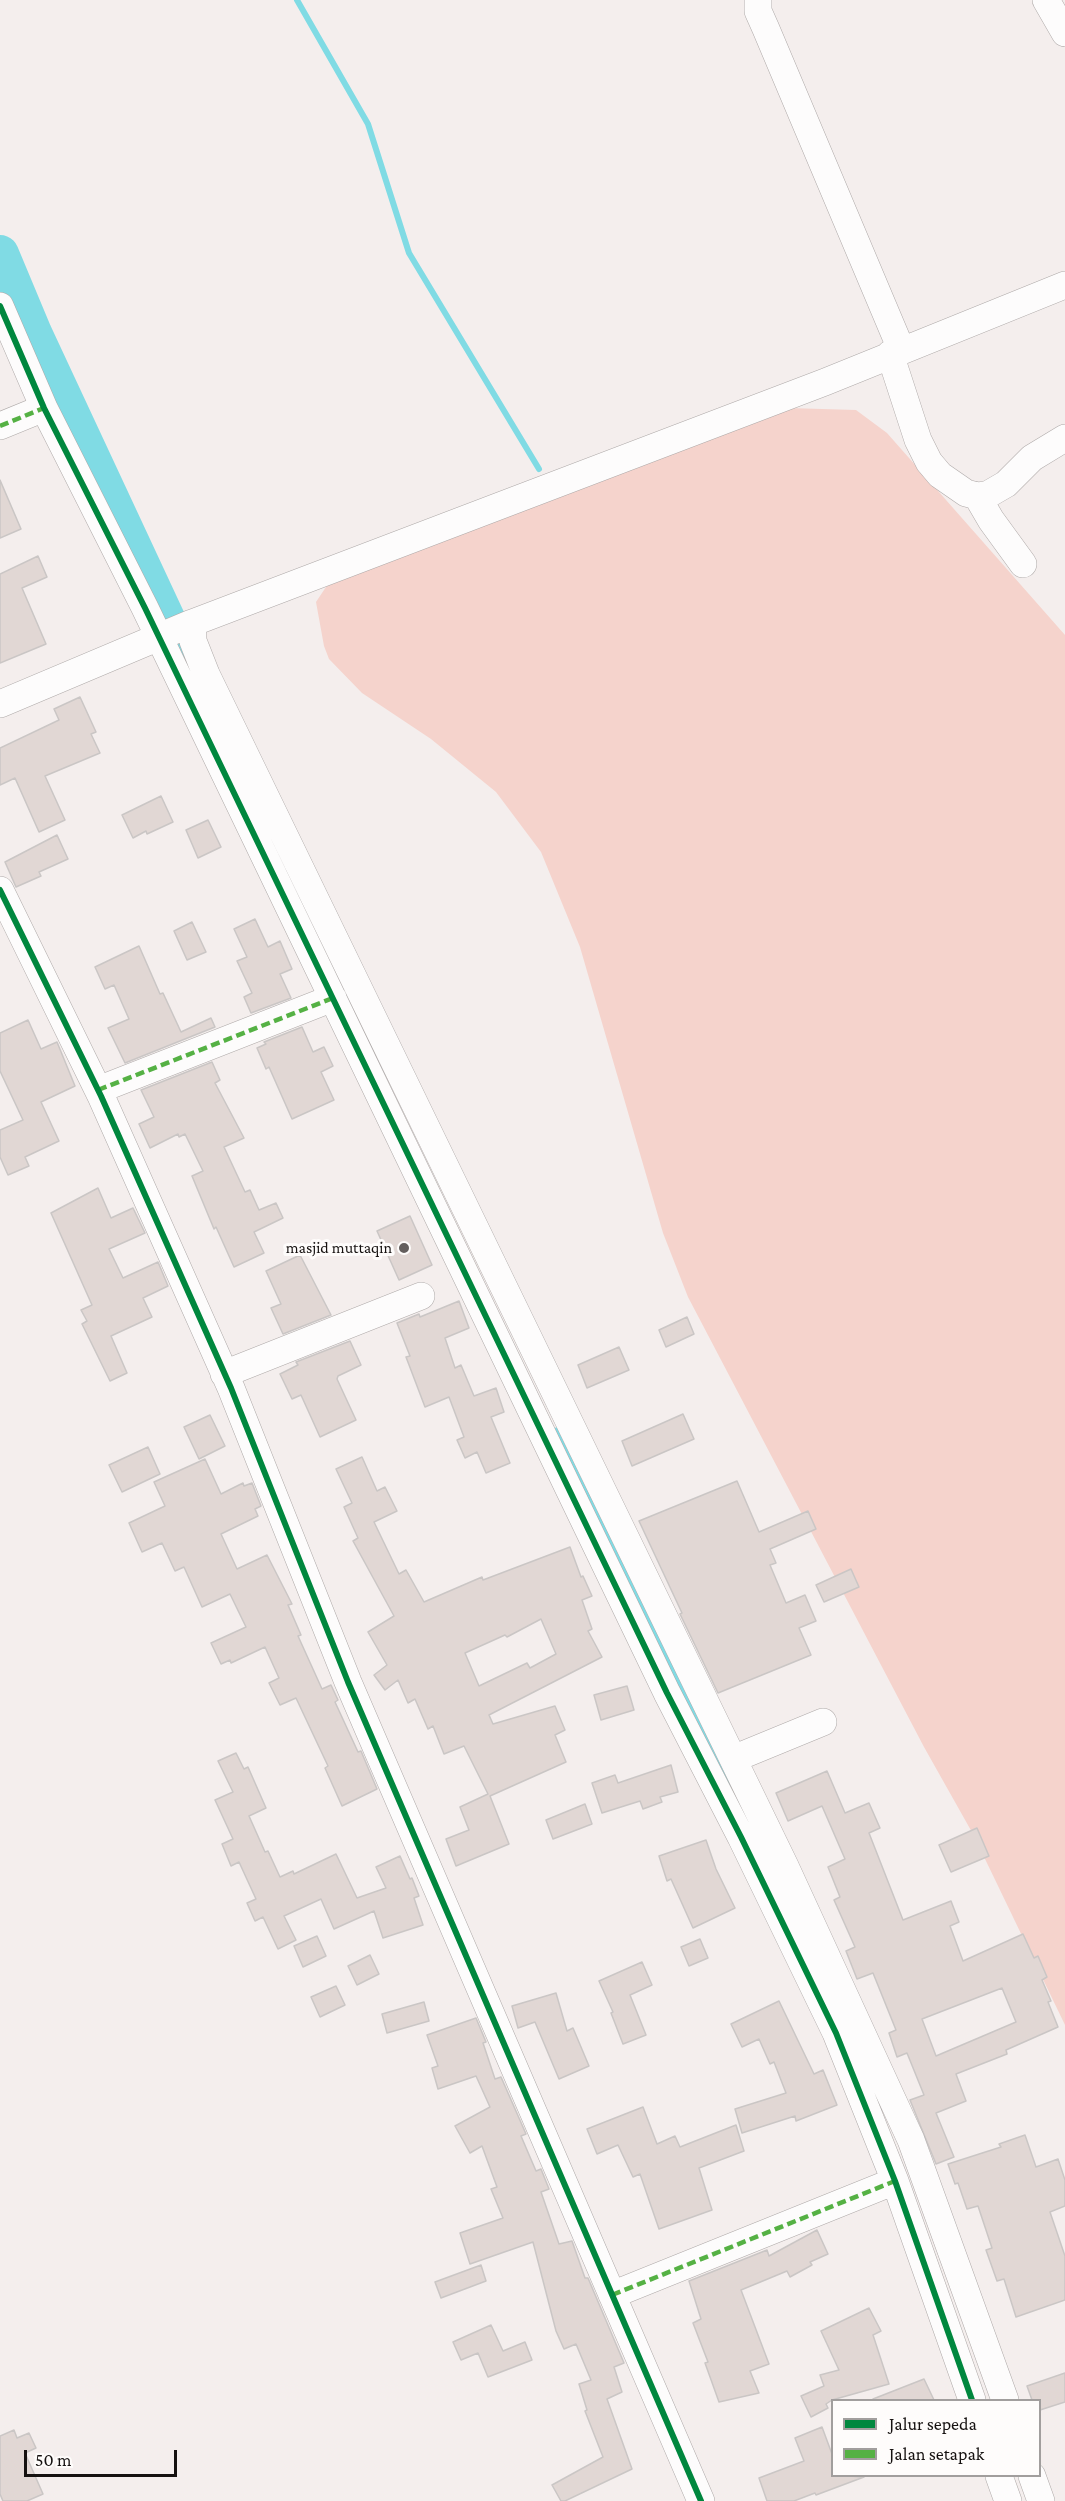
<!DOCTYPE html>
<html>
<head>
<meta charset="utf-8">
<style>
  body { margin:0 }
  #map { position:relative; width:1065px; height:2501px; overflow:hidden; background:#f4eeed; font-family:"Crimson Pro",serif }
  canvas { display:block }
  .legend { position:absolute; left:831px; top:2399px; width:210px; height:78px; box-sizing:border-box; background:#fefcfb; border:2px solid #a19e9d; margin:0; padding:8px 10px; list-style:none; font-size:18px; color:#151110 }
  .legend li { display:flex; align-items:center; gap:12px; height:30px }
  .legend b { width:30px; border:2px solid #a19e9d }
  .scale { position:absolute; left:24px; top:2450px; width:153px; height:27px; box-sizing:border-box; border:3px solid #151110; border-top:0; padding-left:8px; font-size:18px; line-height:21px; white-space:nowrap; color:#151110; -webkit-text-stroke:4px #fefcfb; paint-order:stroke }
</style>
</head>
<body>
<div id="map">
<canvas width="1065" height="2501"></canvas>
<ul class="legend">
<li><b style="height:8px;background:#00873e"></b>Jalur sepeda</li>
<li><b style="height:8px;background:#55b144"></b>Jalan setapak</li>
</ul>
<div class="scale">50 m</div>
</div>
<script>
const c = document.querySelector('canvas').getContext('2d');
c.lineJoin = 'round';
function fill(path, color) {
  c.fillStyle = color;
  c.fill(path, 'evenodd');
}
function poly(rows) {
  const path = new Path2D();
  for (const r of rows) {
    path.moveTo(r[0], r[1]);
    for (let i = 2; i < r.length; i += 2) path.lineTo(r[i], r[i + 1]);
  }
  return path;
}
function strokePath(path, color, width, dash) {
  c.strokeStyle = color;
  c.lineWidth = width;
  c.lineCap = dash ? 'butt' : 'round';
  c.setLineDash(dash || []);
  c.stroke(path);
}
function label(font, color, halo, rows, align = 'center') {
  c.font = font + ' "Crimson Pro",serif';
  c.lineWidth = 6;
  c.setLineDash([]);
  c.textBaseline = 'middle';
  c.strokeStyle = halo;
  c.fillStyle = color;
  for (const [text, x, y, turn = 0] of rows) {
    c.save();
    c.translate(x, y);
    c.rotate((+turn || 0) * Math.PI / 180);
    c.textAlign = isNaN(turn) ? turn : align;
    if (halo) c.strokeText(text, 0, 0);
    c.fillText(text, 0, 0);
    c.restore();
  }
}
fill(poly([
  [788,408,856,410,887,433,1065,635,1065,2025,973,1834,924,1747,688,1297,663,1233,580,947,541,852,496,792,431,739,362,693,329,659,324,646,316,602,326,587,339,578]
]), '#f5d3cc');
strokePath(poly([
  [297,0,368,124,409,253,539,469]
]), '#80dbe4', 6);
strokePath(poly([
  [0,254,33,333,211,715],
  [561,1446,730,1788]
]), '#80dbe4', 38);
const building = poly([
  [0,480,21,529,0,538,0,480],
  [38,556,47,577,22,588,46,644,0,663,0,574,38,556],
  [80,697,96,732,91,734,100,753,45,776,65,820,39,832,15,778,0,785,0,748,59,720,54,709,80,697],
  [161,796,173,822,147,834,146,831,133,838,122,815,161,796],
  [208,820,221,847,198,858,186,830,208,820],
  [57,835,68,859,39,872,41,876,16,887,5,862,57,835],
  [255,919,268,947,280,941,292,969,280,974,291,998,251,1013,244,997,252,993,237,961,247,957,234,929,255,919],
  [192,922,206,952,187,960,174,931,192,922],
  [139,946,160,994,163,993,181,1032,211,1018,215,1027,125,1063,108,1028,129,1019,114,985,105,989,95,967,139,946],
  [28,1020,41,1049,57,1042,75,1086,41,1102,59,1141,25,1157,29,1166,8,1175,0,1157,0,1130,23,1120,0,1071,0,1033,28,1020],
  [302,1027,313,1052,324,1047,333,1066,321,1072,334,1100,292,1119,269,1067,266,1069,257,1048,266,1044,264,1042,302,1027],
  [212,1062,220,1080,215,1083,244,1138,224,1147,245,1192,250,1190,259,1210,276,1203,283,1218,254,1232,264,1253,234,1267,216,1227,214,1229,192,1176,203,1171,185,1134,179,1137,178,1134,150,1148,139,1124,154,1117,141,1090,212,1062],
  [98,1188,111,1218,133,1208,145,1233,109,1249,123,1278,158,1262,168,1286,143,1298,152,1317,111,1336,127,1373,110,1381,82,1324,87,1321,81,1310,92,1305,51,1213,98,1188],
  [410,1216,432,1265,399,1280,377,1231,410,1216],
  [300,1255,331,1315,283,1334,271,1308,281,1304,266,1271,300,1255],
  [459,1301,469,1328,445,1338,455,1368,461,1365,474,1396,496,1388,504,1412,491,1417,510,1463,486,1473,477,1452,465,1458,457,1440,464,1437,449,1397,425,1407,406,1357,410,1356,397,1323,419,1314,420,1317,459,1301],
  [687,1317,694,1334,666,1347,659,1330,687,1317],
  [350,1341,361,1365,338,1376,337,1379,356,1420,320,1437,301,1395,292,1399,280,1374,298,1365,296,1362,350,1341],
  [619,1347,629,1370,587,1388,578,1365,619,1347],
  [683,1414,694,1439,632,1466,622,1441,683,1414],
  [210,1415,225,1446,199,1459,184,1427,210,1415],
  [148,1447,160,1474,122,1492,109,1465,148,1447],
  [362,1457,377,1491,385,1487,397,1511,374,1522,399,1574,406,1570,424,1602,482,1577,483,1580,570,1547,581,1577,583,1576,592,1596,582,1600,592,1629,588,1631,602,1657,489,1715,493,1724,555,1706,565,1730,555,1735,566,1762,490,1796,509,1844,456,1866,446,1839,469,1830,460,1807,488,1794,464,1746,444,1754,433,1726,428,1729,415,1699,408,1703,398,1680,385,1690,374,1675,387,1665,368,1632,394,1616,353,1541,358,1538,344,1507,352,1503,336,1469,362,1457],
  [541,1619,556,1654,530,1668,527,1663,479,1686,465,1653,505,1635,507,1637,541,1619],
  [205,1459,221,1494,243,1483,244,1486,252,1483,261,1506,255,1509,258,1516,221,1534,237,1569,267,1555,292,1604,288,1605,301,1635,298,1636,322,1689,331,1685,338,1700,335,1702,358,1752,361,1751,377,1789,342,1806,325,1768,328,1766,296,1698,280,1705,269,1683,279,1678,265,1647,231,1663,230,1660,221,1664,211,1643,246,1627,230,1594,202,1607,184,1567,175,1571,162,1543,142,1552,129,1523,165,1506,154,1482,205,1459],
  [737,1481,759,1532,808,1511,816,1529,770,1549,776,1563,770,1565,786,1603,805,1595,816,1621,799,1628,811,1655,718,1693,680,1614,682,1613,639,1521,737,1481],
  [851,1569,859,1587,824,1602,816,1585,851,1569],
  [627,1686,634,1710,601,1720,594,1695,627,1686],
  [236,1753,244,1769,248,1767,266,1808,249,1816,265,1852,268,1851,280,1877,293,1871,294,1874,336,1854,357,1898,386,1888,376,1867,400,1856,410,1879,412,1878,419,1896,414,1898,423,1925,383,1938,374,1911,334,1929,321,1899,284,1916,296,1940,278,1949,263,1917,255,1921,247,1903,256,1899,239,1862,231,1866,222,1844,233,1839,215,1800,233,1792,218,1761,236,1753],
  [671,1765,678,1792,660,1797,662,1802,643,1809,640,1801,602,1813,592,1783,615,1775,618,1783,671,1765],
  [827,1771,845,1813,869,1803,880,1828,869,1833,903,1920,951,1901,959,1922,950,1926,963,1961,1023,1934,1034,1958,1038,1956,1047,1977,1042,1980,1051,2001,1048,2002,1058,2027,1006,2050,1007,2054,956,2074,966,2101,936,2113,954,2157,936,2164,910,2100,924,2095,907,2053,897,2057,889,2033,896,2030,873,1973,857,1979,846,1951,855,1947,834,1900,840,1897,828,1867,845,1859,822,1806,788,1821,776,1793,827,1771],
  [1002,1988,1016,2022,936,2056,922,2019,1002,1988],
  [585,1804,592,1824,553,1839,546,1820,585,1804],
  [977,1828,989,1856,951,1872,939,1845,977,1828],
  [706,1840,716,1869,735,1908,693,1928,671,1879,667,1881,659,1856,706,1840],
  [317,1936,326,1956,303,1967,294,1946,317,1936],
  [700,1939,708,1958,689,1966,681,1947,700,1939],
  [370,1955,379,1974,357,1985,348,1966,370,1955],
  [642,1962,652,1985,630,1995,646,2035,623,2044,611,2013,613,2012,599,1981,642,1962],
  [336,1986,345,2005,320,2017,311,1997,336,1986],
  [556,1993,567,2031,573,2028,589,2066,559,2079,535,2022,518,2028,512,2006,556,1993],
  [779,2001,814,2074,823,2070,837,2105,796,2121,795,2116,742,2133,735,2109,786,2093,774,2062,770,2064,759,2039,742,2047,731,2024,779,2001],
  [424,2002,429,2021,387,2033,382,2014,424,2002],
  [476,2018,486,2042,483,2043,495,2079,501,2077,526,2134,521,2136,536,2171,541,2169,549,2189,541,2192,559,2244,572,2241,585,2278,588,2278,624,2363,614,2367,622,2392,607,2399,632,2469,565,2501,561,2501,552,2485,603,2457,585,2411,587,2410,579,2384,591,2380,576,2344,564,2349,556,2331,533,2242,470,2264,460,2233,503,2218,491,2189,497,2187,482,2146,470,2153,455,2126,490,2107,476,2076,438,2089,432,2068,438,2066,427,2035,476,2018],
  [643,2107,657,2144,675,2136,680,2147,736,2125,744,2151,699,2168,712,2210,659,2229,640,2174,633,2177,618,2145,597,2154,587,2129,643,2107],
  [1025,2135,1036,2167,1058,2159,1065,2180,1065,2206,1050,2212,1065,2256,1065,2300,1016,2317,1004,2279,997,2281,986,2250,992,2248,978,2206,967,2209,958,2183,955,2184,948,2164,1001,2147,999,2144,1025,2135],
  [817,2230,828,2254,810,2262,812,2265,790,2277,787,2271,741,2290,769,2364,750,2371,759,2393,719,2402,705,2363,708,2362,693,2323,701,2319,689,2281,767,2250,769,2256,817,2230],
  [481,2265,486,2281,441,2298,435,2282,481,2265],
  [869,2308,881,2331,873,2335,889,2384,832,2400,826,2404,828,2408,811,2417,801,2396,824,2386,820,2375,839,2370,821,2331,869,2308],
  [491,2325,503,2351,525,2342,532,2360,488,2377,478,2353,461,2360,453,2342,491,2325],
  [1065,2373,1065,2402,1040,2410,1040,2400,1032,2400,1027,2386,1065,2373],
  [924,2379,934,2400,873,2400,873,2399,924,2379],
  [822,2427,832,2454,832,2475,864,2477,816,2495,815,2493,794,2501,767,2501,759,2478,804,2461,795,2438,822,2427],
  [14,2430,17,2438,29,2433,36,2448,25,2453,43,2494,27,2501,3,2501,0,2494,0,2436,14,2430]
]);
fill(building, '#e1d7d4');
strokePath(building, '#cac6c5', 1.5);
const minor = poly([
  [758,0,758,11,766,29,901,349],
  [1046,0,1065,33],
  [0,306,44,408,145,608,667,1693,741,1837,836,2033,895,2181,972,2400],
  [890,354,918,440,929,462,940,475,966,493,977,496,987,495,1006,484,1032,458,1065,438],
  [0,426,44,408],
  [977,496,991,520,1023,564],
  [192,623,193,641,206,674,785,1866,911,2140,1005,2400],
  [0,704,192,623,825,382,1065,285],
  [0,890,101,1096,231,1388,348,1682,701,2501],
  [98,1090,333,998],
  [224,1374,421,1296],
  [733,1759,823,1722],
  [612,2295,895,2181],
  [999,2476,1008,2501],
  [1032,2476,1041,2501]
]);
strokePath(minor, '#aea9a8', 28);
strokePath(minor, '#fdfcfc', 27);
strokePath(poly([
  [0,426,44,408],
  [98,1090,333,998],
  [612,2295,895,2181]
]), '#55b144', 4.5, [9, 4.5]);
strokePath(poly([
  [0,306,44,408,145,608,667,1693,741,1837,836,2033,895,2181,972,2400],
  [0,890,101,1096,231,1388,348,1682,701,2501]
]), '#00873e', 6);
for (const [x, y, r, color] of [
  [404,1248,6,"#635e5d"]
]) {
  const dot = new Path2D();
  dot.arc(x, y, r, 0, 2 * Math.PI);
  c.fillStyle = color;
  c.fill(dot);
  strokePath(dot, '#fefcfb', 2);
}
label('16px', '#151110', '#fefcfb', [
  ["masjid muttaqin",392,1248]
], 'right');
</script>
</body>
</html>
